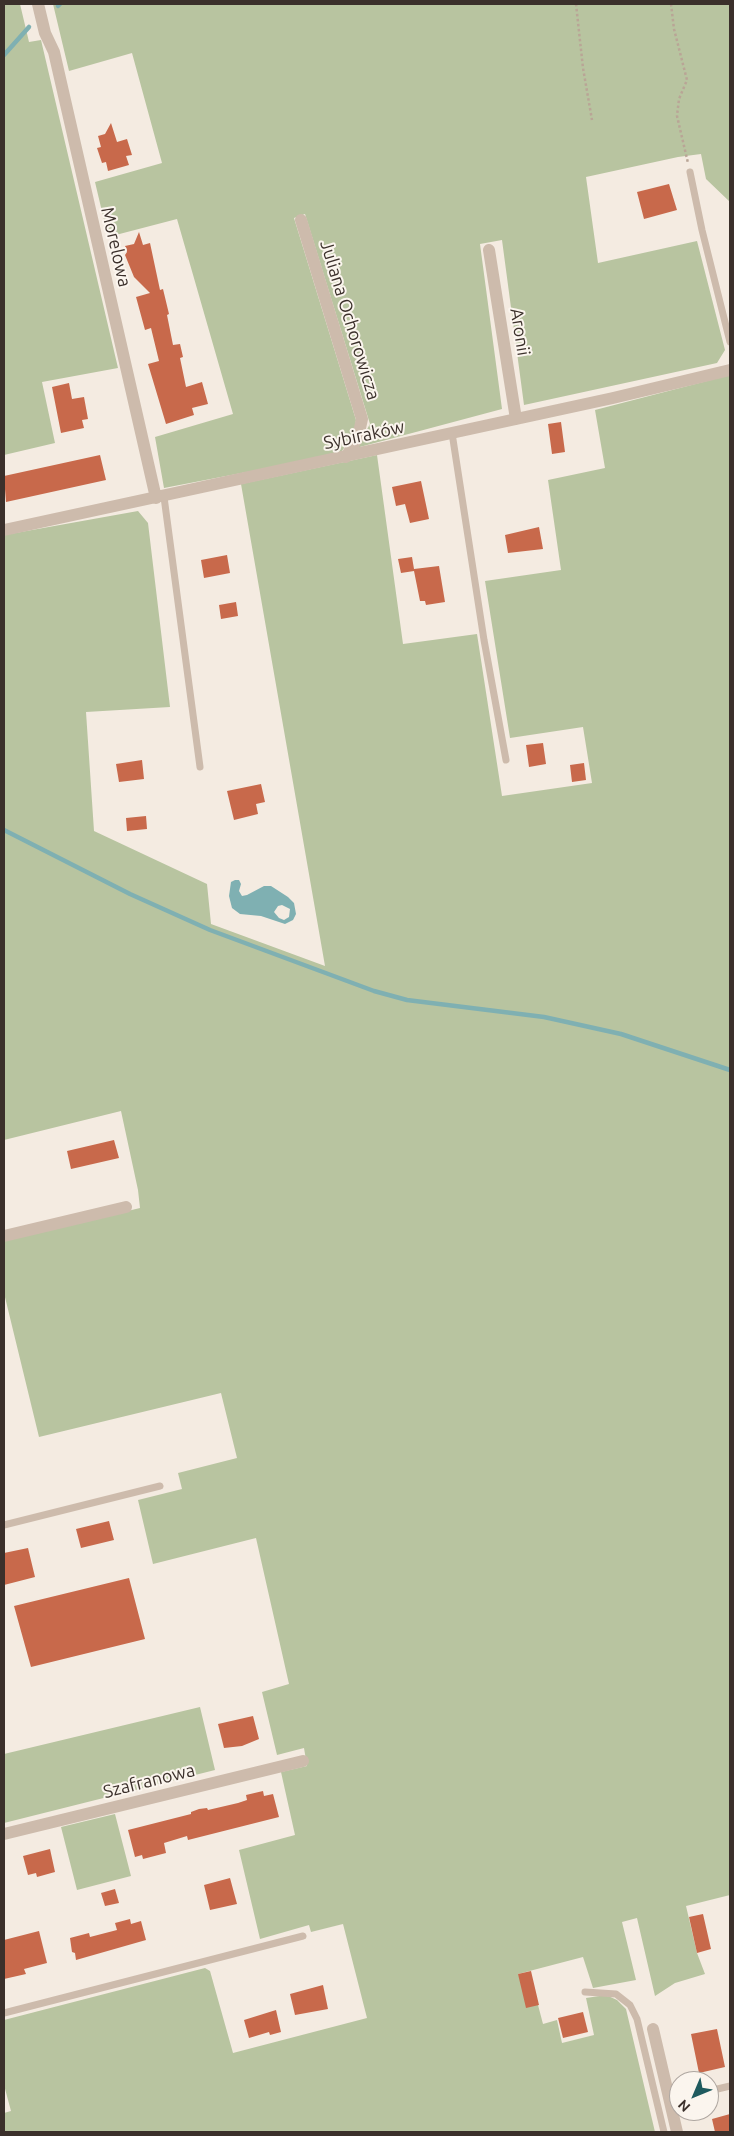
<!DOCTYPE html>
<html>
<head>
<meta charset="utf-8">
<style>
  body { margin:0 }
  #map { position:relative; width:734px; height:2136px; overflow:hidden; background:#f4ebe1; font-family:Ubuntu,sans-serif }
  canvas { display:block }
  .frame { position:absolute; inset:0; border:5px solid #3b302b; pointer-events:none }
  .north { position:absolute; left:669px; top:2071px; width:50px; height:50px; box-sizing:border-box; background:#fbf5ee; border:1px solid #aea6a0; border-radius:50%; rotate:225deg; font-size:14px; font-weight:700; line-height:20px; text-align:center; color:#3b302b }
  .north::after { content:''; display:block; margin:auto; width:18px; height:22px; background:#1f5a5e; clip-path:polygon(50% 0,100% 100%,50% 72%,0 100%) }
</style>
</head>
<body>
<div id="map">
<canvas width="734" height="2136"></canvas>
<div class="frame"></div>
<div class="north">N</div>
</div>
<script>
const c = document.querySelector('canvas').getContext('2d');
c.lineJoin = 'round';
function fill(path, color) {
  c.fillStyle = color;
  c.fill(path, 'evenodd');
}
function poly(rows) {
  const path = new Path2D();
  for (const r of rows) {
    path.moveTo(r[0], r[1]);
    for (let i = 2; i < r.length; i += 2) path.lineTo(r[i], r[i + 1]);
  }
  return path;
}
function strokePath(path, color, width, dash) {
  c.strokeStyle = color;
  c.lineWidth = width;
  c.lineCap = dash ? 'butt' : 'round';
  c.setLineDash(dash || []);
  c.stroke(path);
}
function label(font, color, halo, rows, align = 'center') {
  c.font = font + ' Ubuntu,sans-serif';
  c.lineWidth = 4;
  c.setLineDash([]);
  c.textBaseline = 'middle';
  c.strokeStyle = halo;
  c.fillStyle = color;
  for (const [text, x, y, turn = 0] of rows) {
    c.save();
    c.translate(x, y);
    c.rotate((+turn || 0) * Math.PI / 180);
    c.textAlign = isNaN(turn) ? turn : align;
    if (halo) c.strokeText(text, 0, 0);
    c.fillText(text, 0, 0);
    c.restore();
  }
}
fill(poly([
  [4,4,20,4,29,42,41,40,118,368,42,382,55,443,4,455],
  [53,4,730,4,730,202,706,179,701,154,678,157,586,177,598,263,697,241,725,350,717,363,524,405,502,240,480,244,502,409,356,448,370,424,305,214,294,218,356,420,354,433,340,454,164,488,155,437,233,414,177,219,108,237,95,182,162,163,132,53,69,71],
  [730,375,730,1895,686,1906,697,1953,705,1974,675,1983,655,1996,637,1918,622,1922,636,1980,593,1988,583,1957,518,1974,538,2005,543,2024,557,2020,562,2043,594,2035,586,1998,606,1995,617,2000,626,2009,655,2132,4,2132,4,2113,11,2111,4,2085,4,2020,205,1968,210,1971,233,2053,367,2018,343,1924,311,1932,309,1925,260,1939,239,1850,295,1835,281,1772,307,1766,304,1748,277,1755,262,1692,289,1684,256,1538,153,1564,138,1500,182,1489,178,1473,237,1458,221,1393,39,1437,4,1293,4,1241,140,1208,138,1190,121,1111,4,1140,4,535,138,511,148,523,170,707,86,712,94,831,207,884,211,924,325,966,241,484,377,455,403,644,477,634,502,796,592,783,583,727,510,738,485,581,561,570,548,480,605,468,595,410],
  [200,1707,215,1770,4,1823,4,1754],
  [115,1814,131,1876,77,1890,61,1827]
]), '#b8c4a0');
fill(poly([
  [235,880,239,880,241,884,239,891,242,896,247,895,264,886,271,886,288,897,294,903,296,914,293,920,285,924,261,916,240,914,232,908,229,896,231,882],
  [282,905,290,909,289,917,284,920,279,918,274,912,278,906]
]), '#7fb0b2');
strokePath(poly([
  [58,6,60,4],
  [4,55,29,27],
  [4,830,130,894,210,930,374,991,407,1000,544,1017,621,1034,730,1070]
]), '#7fb0b2', 4.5);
fill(poly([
  [111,123,117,142,127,139,132,155,126,156,129,165,108,171,106,162,102,163,97,148,101,147,98,136,105,134],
  [669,184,677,210,644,219,637,192],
  [139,232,143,245,150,243,160,290,163,289,169,314,167,315,173,345,180,344,183,357,180,358,186,387,202,382,208,404,192,408,194,415,166,424,148,364,159,361,151,328,145,330,136,297,150,293,134,277,125,255,127,252,125,246,134,244],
  [69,383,72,399,84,397,88,419,82,420,84,428,61,433,52,387],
  [561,422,565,452,552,454,548,424],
  [100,455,106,480,6,502,4,476],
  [421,481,429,519,410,523,405,504,396,506,392,487],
  [539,527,543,549,508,553,505,535],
  [227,555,230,573,204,578,201,560],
  [412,557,414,569,439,566,445,602,426,605,425,601,420,601,414,571,401,573,398,559],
  [236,602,238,616,221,619,219,605],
  [543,743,546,764,529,767,526,745],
  [142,760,144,779,119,782,116,764],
  [584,763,586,780,572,782,570,765],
  [261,784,265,802,256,804,258,814,234,820,227,791],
  [146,816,147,829,127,831,126,818],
  [114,1140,119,1158,71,1169,67,1151],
  [109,1521,114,1540,81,1548,76,1529],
  [28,1548,35,1577,4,1585,4,1553],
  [129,1578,145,1639,31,1667,14,1606],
  [253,1716,259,1739,242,1746,224,1748,218,1724],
  [263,1791,264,1796,273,1794,279,1817,188,1840,187,1836,164,1843,166,1853,143,1859,142,1855,135,1857,128,1830,191,1814,191,1812,199,1809,207,1808,208,1810,238,1803,247,1800,246,1795],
  [50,1849,55,1872,37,1877,36,1873,28,1875,23,1856],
  [230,1878,237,1904,210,1910,204,1885],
  [115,1889,119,1903,105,1906,101,1893],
  [703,1914,711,1949,697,1953,689,1917],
  [130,1919,131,1924,141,1921,146,1940,76,1960,75,1953,72,1952,70,1938,89,1933,90,1937,117,1930,115,1923],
  [39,1931,47,1963,24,1969,26,1974,4,1979,4,1940],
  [531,1971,539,2005,526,2008,518,1974],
  [323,1985,328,2009,295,2015,290,1994],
  [276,2010,281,2032,270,2035,269,2032,249,2038,244,2020],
  [583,2012,588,2032,563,2038,558,2018],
  [717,2029,725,2067,699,2073,691,2034],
  [730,2114,730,2132,715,2132,712,2119]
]), '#c8694b');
strokePath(poly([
  [576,4,583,68,592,120],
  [671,4,674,29,687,80,679,99,677,116,688,163]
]), '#b9a596', 2.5, [2.5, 2.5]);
strokePath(poly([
  [690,172,702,230,730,342],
  [452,433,484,640,506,760],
  [164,497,200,767],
  [4,1525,160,1486],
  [585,1992,616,1994,630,2005,637,2019,664,2132],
  [4,2013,303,1936],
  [709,2091,730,2086]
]), '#cdbbac', 7);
strokePath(poly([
  [38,4,45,33,54,52,156,498],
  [301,220,362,419,358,437,346,457],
  [489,250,516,419],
  [4,530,613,398,730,370],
  [4,1236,126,1207],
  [4,1834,303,1761],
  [653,2029,677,2132]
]), '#cdbbac', 12);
label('18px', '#3b302b', '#fbf5ee', [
  ["Morelowa",116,247,77],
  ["Juliana Ochorowicza",350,320,73],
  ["Aronii",520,332,81],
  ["Sybiraków",364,435,-12],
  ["Szafranowa",149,1781,-14]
]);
</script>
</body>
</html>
